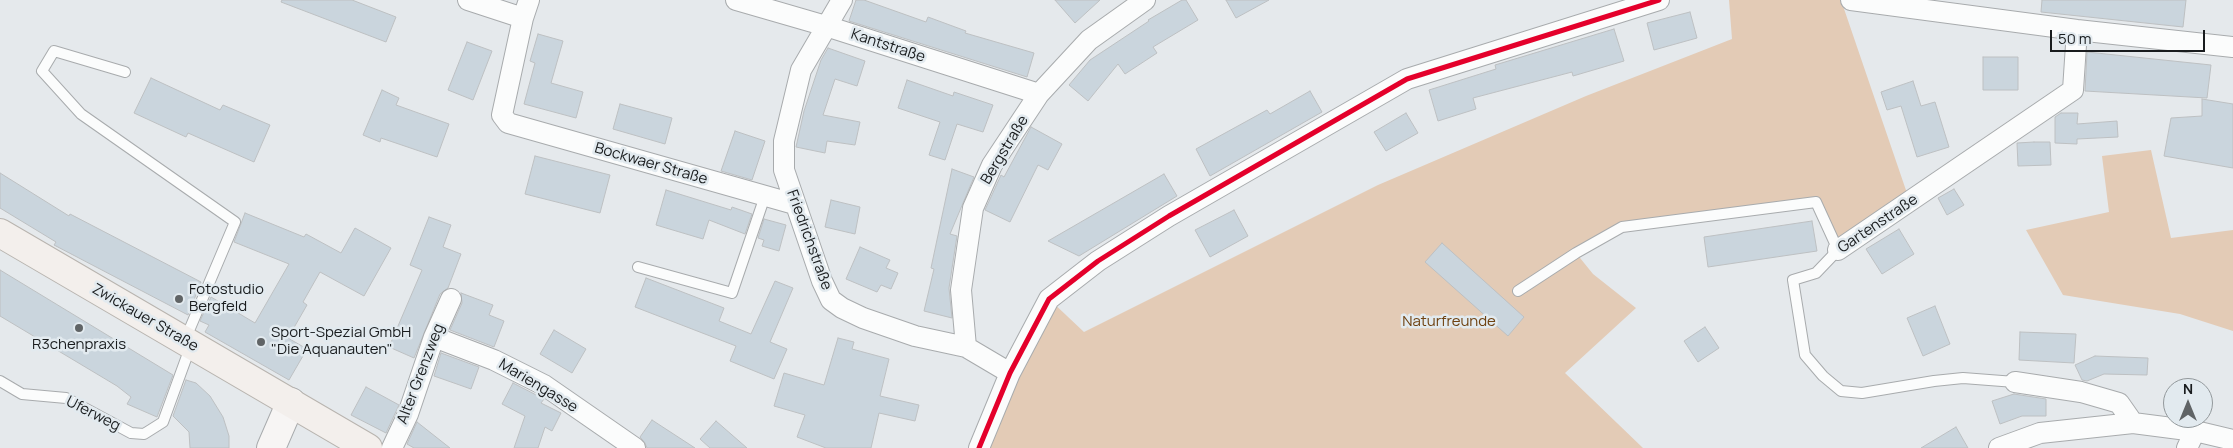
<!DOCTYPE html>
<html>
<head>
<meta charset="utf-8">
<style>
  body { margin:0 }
  #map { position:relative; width:2233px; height:448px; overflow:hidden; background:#e5e9ec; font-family:Manrope,sans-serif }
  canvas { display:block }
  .north { position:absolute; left:2163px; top:378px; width:50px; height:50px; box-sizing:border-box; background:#e2eaef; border:1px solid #92989b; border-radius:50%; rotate:0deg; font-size:14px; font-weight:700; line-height:20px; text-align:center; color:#191c1e }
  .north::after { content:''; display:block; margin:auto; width:18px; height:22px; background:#606466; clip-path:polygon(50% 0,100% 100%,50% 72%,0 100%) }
  .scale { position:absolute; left:2050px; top:30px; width:155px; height:22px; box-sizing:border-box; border:2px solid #191c1e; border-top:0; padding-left:6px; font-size:15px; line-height:18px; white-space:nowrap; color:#191c1e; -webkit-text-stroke:4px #e2eaef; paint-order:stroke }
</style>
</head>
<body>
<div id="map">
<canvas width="2233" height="448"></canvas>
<div class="north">N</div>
<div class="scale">50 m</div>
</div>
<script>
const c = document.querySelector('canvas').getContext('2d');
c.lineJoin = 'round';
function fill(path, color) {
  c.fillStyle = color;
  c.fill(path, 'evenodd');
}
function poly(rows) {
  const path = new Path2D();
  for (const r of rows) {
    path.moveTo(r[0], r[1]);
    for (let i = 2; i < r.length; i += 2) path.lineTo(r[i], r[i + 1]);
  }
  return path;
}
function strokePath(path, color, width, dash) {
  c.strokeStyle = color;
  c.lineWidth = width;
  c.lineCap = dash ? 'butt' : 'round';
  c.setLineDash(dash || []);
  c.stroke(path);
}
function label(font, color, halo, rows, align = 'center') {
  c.font = font + ' Manrope,sans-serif';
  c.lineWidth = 5;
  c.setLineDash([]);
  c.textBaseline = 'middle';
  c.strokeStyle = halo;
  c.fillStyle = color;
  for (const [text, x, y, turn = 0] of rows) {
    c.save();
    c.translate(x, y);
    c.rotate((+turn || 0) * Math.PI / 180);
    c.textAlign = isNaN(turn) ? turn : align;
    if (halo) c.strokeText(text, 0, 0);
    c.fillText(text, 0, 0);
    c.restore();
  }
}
fill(poly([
  [1729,0,1841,0,1910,202,1838,250,1815,202,1622,227,1576,253,1593,274,1636,308,1565,373,1643,448,979,448,1049,299,1084,332,1378,185,1586,96,1732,39],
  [2151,150,2171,238,2233,230,2233,331,2180,314,2063,295,2026,230,2109,212,2102,156]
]), '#e3cbb6');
const building = poly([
  [282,0,352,0,396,17,386,42,281,2,282,0],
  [856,0,864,0,926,22,928,17,966,31,965,33,1034,53,1027,77,849,21,856,0],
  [1055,0,1100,0,1075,23,1055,0],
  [1182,0,1186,0,1198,20,1153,47,1157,53,1125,74,1118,64,1088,101,1069,85,1090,60,1149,21,1148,20,1182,0],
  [1226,0,1269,0,1236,18,1226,0],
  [2042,0,2186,0,2183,27,2041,12,2042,0],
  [1690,12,1697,38,1654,50,1647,23,1690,12],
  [1614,29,1624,61,1573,76,1572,72,1473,98,1476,109,1438,121,1429,90,1496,69,1495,65,1614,29],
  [538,34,563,41,551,83,583,92,576,118,524,104,535,63,530,61,538,34],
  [467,42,492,51,473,100,448,90,467,42],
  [828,48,865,61,857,86,835,79,823,115,860,122,855,145,827,141,825,153,796,147,804,111,821,60,828,48],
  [2087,52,2211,65,2207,98,2085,91,2087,52],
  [1983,57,2018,57,2018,90,1983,90,1983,57],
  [151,78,220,110,223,105,270,125,254,162,188,133,186,137,134,113,151,78],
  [907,80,953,96,954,92,993,105,983,132,957,124,945,160,929,155,940,122,898,108,907,80],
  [1913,81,1921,106,1935,102,1949,147,1917,157,1901,106,1887,110,1881,92,1913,81],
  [382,90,399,98,396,105,449,124,437,157,381,138,380,142,363,135,382,90],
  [1310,91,1322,112,1210,176,1196,149,1267,110,1270,114,1310,91],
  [2202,99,2233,104,2233,168,2164,156,2171,118,2202,116,2202,99],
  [620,104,672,118,665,144,613,129,620,104],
  [1406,113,1418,133,1386,151,1374,132,1406,113],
  [2061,113,2078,113,2077,124,2117,121,2118,137,2077,139,2077,144,2055,143,2055,117,2061,113],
  [1031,127,1062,144,1048,170,1038,165,1010,222,985,210,1001,175,1004,177,1031,127],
  [735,131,765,141,752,180,721,171,735,131],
  [2034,142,2050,142,2051,165,2018,166,2017,143,2034,142],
  [535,156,610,175,600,213,525,194,535,156],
  [952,169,974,177,950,234,957,236,949,288,952,318,924,311,934,269,931,268,952,169],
  [0,173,69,216,70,214,201,282,188,315,54,245,56,242,0,208,0,173],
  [1164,174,1177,196,1079,256,1048,241,1164,174],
  [1954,189,1964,205,1947,215,1938,198,1954,189],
  [666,190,731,210,732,207,752,214,745,234,709,220,703,239,656,225,666,190],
  [831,200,860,207,855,234,825,227,831,200],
  [1234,210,1248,236,1210,257,1195,230,1234,210],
  [245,213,304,237,306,234,341,253,355,228,391,248,364,296,320,272,303,302,307,305,288,338,307,349,289,380,205,332,209,325,200,321,211,297,255,323,289,264,234,242,245,213],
  [429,217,451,225,443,247,461,254,448,288,440,294,414,358,389,347,422,270,410,265,429,217],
  [764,219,786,225,779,251,762,246,764,240,758,238,764,219],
  [1812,221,1817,251,1708,267,1704,237,1812,221],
  [1899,229,1914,254,1882,274,1866,249,1899,229],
  [1442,243,1524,317,1508,336,1425,262,1442,243],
  [860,247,890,260,886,268,898,273,891,289,881,285,877,292,846,279,860,247],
  [0,270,173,375,157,417,127,404,131,397,117,386,0,316,0,270],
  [646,278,724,308,719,321,751,334,775,281,793,288,770,342,787,349,774,379,730,361,736,346,635,307,646,278],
  [461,293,493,305,489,315,504,321,494,347,450,330,462,303,461,293],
  [1935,306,1950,344,1923,356,1907,318,1935,306],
  [1705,327,1719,348,1698,362,1684,341,1705,327],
  [554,330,586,349,572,373,540,354,554,330],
  [2020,332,2076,334,2074,363,2019,360,2020,332],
  [838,338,854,342,852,349,889,359,880,396,919,405,915,421,879,413,871,448,826,448,797,437,805,415,774,406,784,373,824,385,838,338],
  [441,353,479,367,471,389,434,376,441,353],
  [2095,356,2148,358,2147,375,2104,374,2087,381,2082,380,2075,365,2095,356],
  [186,380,196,383,210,396,223,417,229,436,229,448,190,448,189,432,173,416,186,380],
  [513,383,544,399,541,403,561,413,552,431,545,427,538,448,514,448,525,416,502,404,513,383],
  [366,387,399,405,386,433,351,415,366,387],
  [2014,394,2046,399,2046,416,2022,416,2000,424,1992,401,2014,394],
  [652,420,695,448,647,448,645,443,640,437,652,420],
  [716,421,747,448,710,448,700,439,716,421],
  [417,422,450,448,414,448,407,444,417,422],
  [1956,427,1968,448,1921,448,1956,427]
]);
fill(building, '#cad5dd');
strokePath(building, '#bdc0c2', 1);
const service = poly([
  [125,72,54,51,42,71,81,114,235,222,185,340],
  [638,267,732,293,765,196],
  [1518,291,1576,253,1622,227,1816,202,1838,250,1816,273,1793,280,1805,355,1823,376,1841,391,1862,393,1934,381,1963,378,2015,382],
  [0,381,22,394,66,398,131,433,144,434,163,422,191,345]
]);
const minor = poly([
  [468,0,523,18],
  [529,0,523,18,502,115,508,123,794,204],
  [736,0,826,26,1039,94],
  [842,0,801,70,784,141,784,170,822,281,831,300,842,308,863,318,915,336,966,347,1010,373],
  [1851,0,2077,30,2233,47],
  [1838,250,2073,90,2077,30],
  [434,337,494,360,544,385,635,448],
  [966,347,961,290,973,208,992,165,1039,94,1089,40,1145,0],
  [2015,382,2081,392,2119,403,2133,423],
  [392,448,408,414,434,337,451,299],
  [979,448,1010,373,1049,299,1098,261,1169,216,1407,79,1659,0],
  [1999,448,2040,433,2133,423,2195,431,2233,440],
  [2187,448,2195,431]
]);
const secondary = poly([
  [271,448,291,402]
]);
const primary = poly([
  [0,233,368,448]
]);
strokePath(service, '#a8abad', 12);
strokePath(minor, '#a8abad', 22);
strokePath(secondary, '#a8abad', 30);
strokePath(primary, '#b8b4af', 30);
strokePath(service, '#fbfcfc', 10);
strokePath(minor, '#fbfcfc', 20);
strokePath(secondary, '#f7f5f4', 28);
strokePath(primary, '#f3efec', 28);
strokePath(poly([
  [979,448,1010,373,1049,299,1098,261,1169,216,1407,79,1659,0]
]), '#e4002b', 5);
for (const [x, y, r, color] of [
  [179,299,5,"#606466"],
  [79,328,5,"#606466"],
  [261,342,5,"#606466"]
]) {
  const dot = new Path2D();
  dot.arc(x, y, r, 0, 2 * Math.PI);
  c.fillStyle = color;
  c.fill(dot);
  strokePath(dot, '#e2eaef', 2);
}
label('15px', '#191c1e', '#e2eaef', [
  ["Kantstraße",888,46,18],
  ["Bergstraße",1005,150,-59],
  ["Bockwaer Straße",651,164,16],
  ["Gartenstraße",1878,224,-34],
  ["Friedrichstraße",809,240,70],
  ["Zwickauer Straße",145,318,30],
  ["Alter Grenzweg",421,374,-69],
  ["Mariengasse",538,386,31],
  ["Uferweg",93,414,27]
]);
label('15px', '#191c1e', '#e2eaef', [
  ["Fotostudio",189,290],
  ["Bergfeld",189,307],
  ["Sport-Spezial GmbH",271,333],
  ["\"Die Aquanauten\"",271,350],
  ["R3chenpraxis",79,345,"center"]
], 'left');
label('15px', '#6f4211', '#e2eaef', [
  ["Naturfreunde",1449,322]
]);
</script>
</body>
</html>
